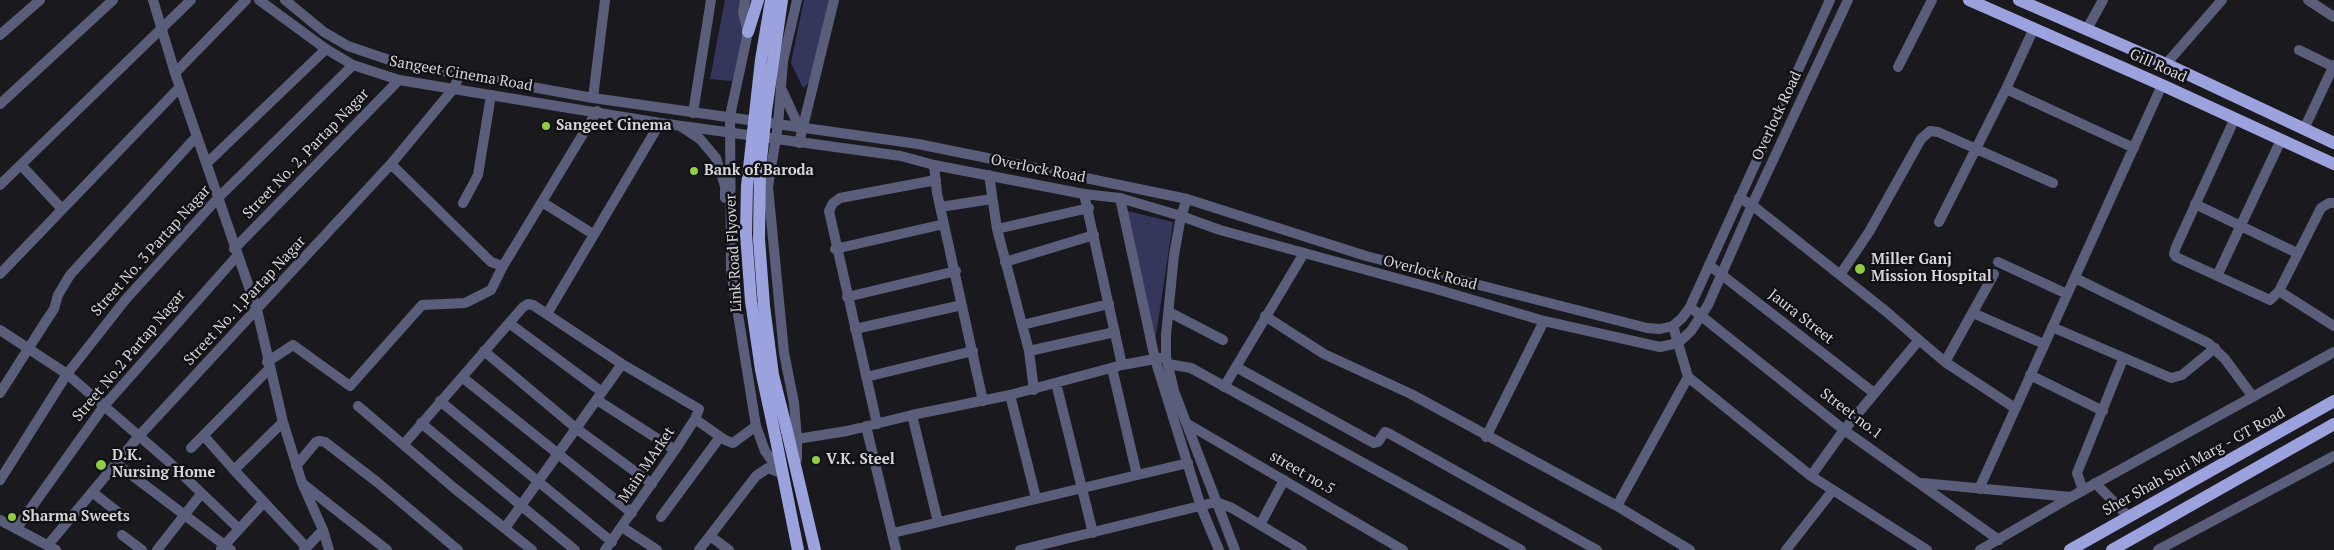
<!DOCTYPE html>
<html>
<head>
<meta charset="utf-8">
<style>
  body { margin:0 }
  canvas { display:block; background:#1a1a1e }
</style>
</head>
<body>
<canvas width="2334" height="550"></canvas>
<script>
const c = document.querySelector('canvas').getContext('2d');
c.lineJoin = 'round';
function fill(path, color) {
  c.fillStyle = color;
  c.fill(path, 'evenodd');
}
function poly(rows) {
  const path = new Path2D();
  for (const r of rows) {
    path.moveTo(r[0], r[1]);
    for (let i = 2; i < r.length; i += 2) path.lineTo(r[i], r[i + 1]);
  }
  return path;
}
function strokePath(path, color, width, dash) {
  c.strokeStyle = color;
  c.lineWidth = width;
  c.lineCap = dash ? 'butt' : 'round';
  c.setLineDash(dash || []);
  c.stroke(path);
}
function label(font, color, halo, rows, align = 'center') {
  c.font = font + ' "PT Serif",serif';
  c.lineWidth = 5;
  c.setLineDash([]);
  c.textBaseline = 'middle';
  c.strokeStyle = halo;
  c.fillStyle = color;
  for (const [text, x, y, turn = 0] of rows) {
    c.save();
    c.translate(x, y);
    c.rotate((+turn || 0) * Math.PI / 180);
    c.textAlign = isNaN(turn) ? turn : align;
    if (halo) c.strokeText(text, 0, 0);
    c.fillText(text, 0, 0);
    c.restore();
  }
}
fill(poly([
  [725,0,751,0,732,81,710,79],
  [804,0,831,0,814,78,803,88,791,63],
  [1127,211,1173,222,1155,342]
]), '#34365c');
strokePath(poly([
  [153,0,175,73,257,310,283,422,302,483,323,530,329,550],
  [2308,0,2334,17],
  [2087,29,2103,0],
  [0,35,40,0],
  [2299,50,2334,67],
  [2166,64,2222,0],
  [1898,67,1932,0],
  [175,73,246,0],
  [2006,89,2134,148],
  [593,98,605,0],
  [0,104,113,0],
  [693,113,711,0],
  [2235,118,2176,247,2174,254,2176,257,2270,300,2279,291,2321,208,2329,203,2334,203],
  [2304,129,2334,65],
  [799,143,834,0],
  [207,163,326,49],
  [391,164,491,262,503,266,597,111],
  [21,165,62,209],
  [934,165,937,193,983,401],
  [989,175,997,229,1029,351,1034,390],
  [0,185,191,0],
  [1084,194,1122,365],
  [1120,198,1155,359,1201,507,1219,550],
  [1739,198,1752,205,1888,313,1919,340,1844,430,1811,476],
  [1187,199,1181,216,1174,255,1166,335,1166,357,1174,391,1235,550],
  [542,202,593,234],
  [463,203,478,175,491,95],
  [2195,204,2297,253],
  [940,207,992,199],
  [1939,222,2006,89,2034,28],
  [997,229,1089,208],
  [234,249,399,80],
  [835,249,944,224],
  [1005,262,1094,235],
  [1998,262,2067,294],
  [1709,265,1874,393],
  [0,274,180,87],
  [1840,275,1869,232,1921,139,1930,131,1938,132,2053,183],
  [2217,276,2281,140],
  [2075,278,2208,343,2225,359,2253,397],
  [2279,291,2334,326],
  [847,297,956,271],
  [1690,307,1844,430,1999,540],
  [1169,312,1223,340],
  [1973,313,2044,344],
  [547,314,660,123],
  [1265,316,1324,354,1411,394,1617,506,1690,550],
  [509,323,602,392],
  [1022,325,1109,304],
  [1673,326,1688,377,1811,476,1927,550],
  [2052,327,2171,378,2182,375,2215,348],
  [855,329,962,305],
  [0,330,67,374,168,461,238,528],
  [1919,340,1945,362,2015,408],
  [484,351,577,429,652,484],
  [1029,351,1115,332],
  [267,362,293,345,350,386,422,305,465,303,491,290,503,266],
  [1945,362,1994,274],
  [1168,364,1191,368,1521,550],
  [1236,367,1374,443,1378,442,1385,432,1390,434,1597,550],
  [1112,368,1137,475],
  [2030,375,2103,411],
  [462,377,632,513],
  [866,377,973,351],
  [1056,383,1093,533],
  [1224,387,1304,253],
  [0,393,46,321,54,309,58,295,70,275,197,136],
  [1010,395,1036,498],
  [597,400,675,450],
  [440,401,612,542],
  [358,406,454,488,532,550],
  [912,415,938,522],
  [695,419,725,440,733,443,756,426],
  [283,422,234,470,306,547],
  [421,423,575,550],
  [1186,423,1403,550],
  [877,424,829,211,833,203,840,198,936,180],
  [866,426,896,550],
  [204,436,234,470],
  [1486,437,1544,321],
  [797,439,847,431,912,415,1010,395,1122,365,1166,357],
  [404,444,523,307,528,304,533,305,622,364,699,409,695,419,675,450,605,550],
  [191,448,269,369],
  [117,464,231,550],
  [296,466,316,442,319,441,325,442,377,482,458,550],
  [0,480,67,374,126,299,218,198,353,65],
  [1922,483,2071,497],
  [2095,483,2129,517],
  [303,484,387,550],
  [1979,489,2162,85],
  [2083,490,2077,473,2123,359],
  [92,492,119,513],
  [1617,506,1688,377],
  [661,517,720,437],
  [0,520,56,550],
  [1260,525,1284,480],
  [622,527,657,550],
  [505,528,622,364],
  [16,529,104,406,237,256],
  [893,533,1188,463],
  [122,535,142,550],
  [710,536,729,550],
  [48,545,139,436,391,164,454,88,460,74],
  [221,549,264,502],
  [157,550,201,494],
  [304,550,323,530],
  [699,550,756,476,768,468,781,473],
  [1020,550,1216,502,1232,508,1302,550],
  [1786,550,1833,490],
  [1980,550,2071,497,2334,352],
  [2158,550,2334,456]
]), '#5b5e7a', 10);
strokePath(poly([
  [259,0,326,49,353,65,399,80,660,123,901,156,934,165,1084,194,1120,198,1181,216,1220,230,1436,289,1544,321,1660,347,1678,343,1691,331,1708,305,1752,205,1848,0],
  [285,0,324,32,348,46,398,63,593,98,918,144,1081,177,1187,199,1366,256,1647,328,1660,329,1673,326,1682,318,1690,307,1830,0],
  [745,0,743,13,748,32,730,116,731,271,756,426,765,451,781,473],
  [797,0,783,61,778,125,768,187,784,353,794,403,797,439,797,459],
  [782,90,799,127],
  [682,127,700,139,716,158,725,186,725,198]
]), '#5b5e7a', 10);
strokePath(poly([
  [1969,0,2162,85,2334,164],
  [2019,0,2166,64,2334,143],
  [748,32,758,0],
  [787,431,815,550],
  [776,440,798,550],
  [2070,550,2334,401],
  [2112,550,2334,424]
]), '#9ca2de', 12);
strokePath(poly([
  [771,0,761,60,747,186,746,234,751,301,761,370,776,440],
  [782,0,766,111,760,170,759,239,764,306,773,375,787,431]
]), '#9ca2de', 12);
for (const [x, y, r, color] of [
  [546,126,5,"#90cd41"],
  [694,171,5,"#90cd41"],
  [1860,269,6,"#90cd41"],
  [816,460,5,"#90cd41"],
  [101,465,6,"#90cd41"],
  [12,517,5,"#90cd41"]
]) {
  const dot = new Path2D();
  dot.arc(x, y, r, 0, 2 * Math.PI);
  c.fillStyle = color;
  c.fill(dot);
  strokePath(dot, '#111115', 2);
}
label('15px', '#d5d5d8', '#111115', [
  ["Gill Road",2158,66,24],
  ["Sangeet Cinema Road",461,74,10],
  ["Overlock Road",1777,116,-65],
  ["Street No. 2, Partap Nagar",306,154,-46],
  ["Overlock Road",1038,169,11],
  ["Street No. 3 Partap Nagar",151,251,-48],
  ["Link Road Flyover",734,253,-93],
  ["Overlock Road",1430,273,15],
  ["Street No. 1,Partap Nagar",245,301,-47],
  ["Jaura Street",1801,317,38],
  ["Street No.2 Partap Nagar",129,356,-50],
  ["Street no.1",1851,414,37],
  ["Sher Shah Suri Marg - GT Road",2194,462,-29],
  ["Main MArket",647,465,-56],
  ["street no.5",1302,473,30]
]);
label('bold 15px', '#d5d5d8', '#111115', [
  ["Sangeet Cinema",556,126],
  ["Bank of Baroda",704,171],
  ["Miller Ganj",1871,260],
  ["Mission Hospital",1871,277],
  ["D.K.",112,456],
  ["Nursing Home",112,473],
  ["V.K. Steel",826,460],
  ["Sharma Sweets",22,517]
], 'left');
</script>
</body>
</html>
